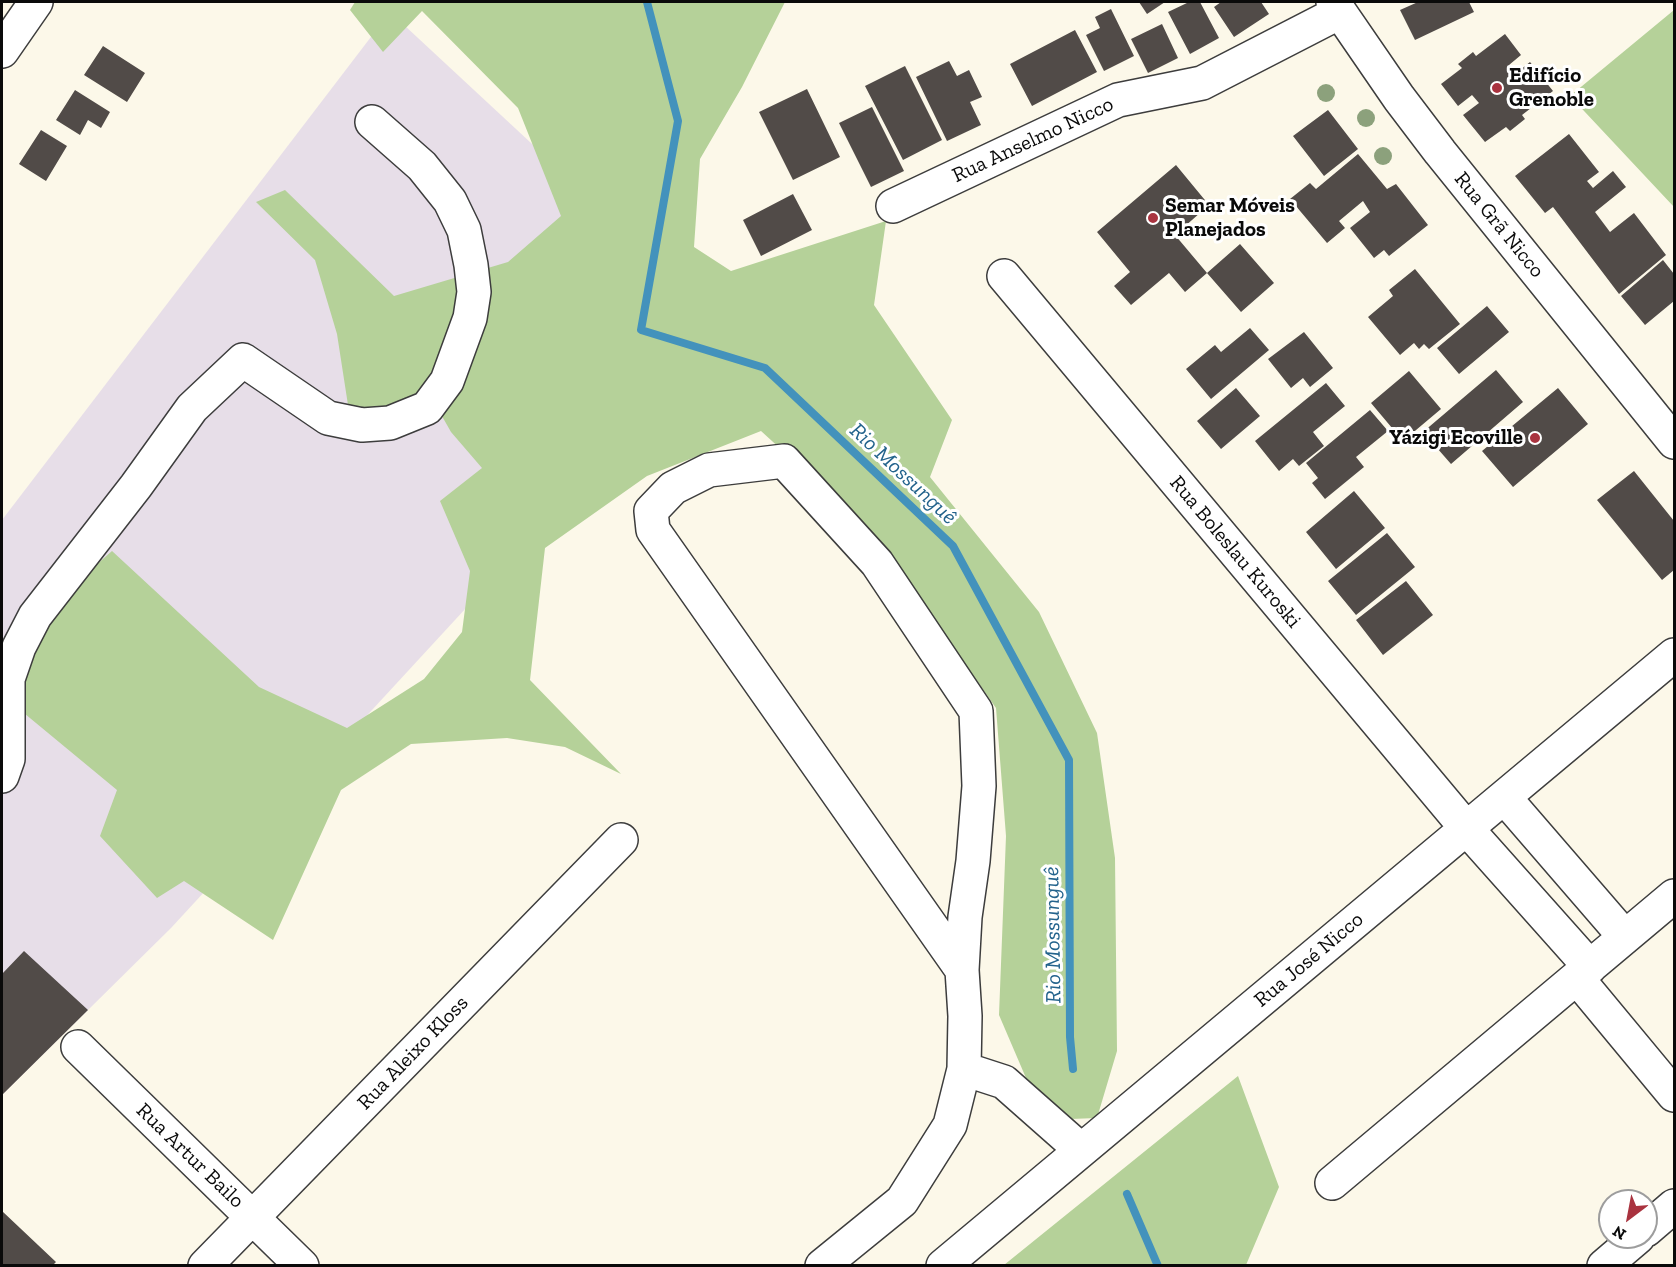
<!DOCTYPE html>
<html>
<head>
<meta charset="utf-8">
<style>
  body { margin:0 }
  #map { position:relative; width:1676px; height:1267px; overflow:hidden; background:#fcf8e9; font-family:"Zilla Slab",serif }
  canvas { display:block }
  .frame { position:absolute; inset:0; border:3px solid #0a0a0a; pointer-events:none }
  .north { position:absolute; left:1598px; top:1189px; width:60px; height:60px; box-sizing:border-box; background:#fff; border:2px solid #9d9d9d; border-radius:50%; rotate:212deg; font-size:16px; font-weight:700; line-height:24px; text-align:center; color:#0a0a0a }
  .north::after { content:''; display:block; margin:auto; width:21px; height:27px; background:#a9333f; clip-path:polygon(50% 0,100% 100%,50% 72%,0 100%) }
</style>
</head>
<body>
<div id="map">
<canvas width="1676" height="1267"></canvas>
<div class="frame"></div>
<div class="north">N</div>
</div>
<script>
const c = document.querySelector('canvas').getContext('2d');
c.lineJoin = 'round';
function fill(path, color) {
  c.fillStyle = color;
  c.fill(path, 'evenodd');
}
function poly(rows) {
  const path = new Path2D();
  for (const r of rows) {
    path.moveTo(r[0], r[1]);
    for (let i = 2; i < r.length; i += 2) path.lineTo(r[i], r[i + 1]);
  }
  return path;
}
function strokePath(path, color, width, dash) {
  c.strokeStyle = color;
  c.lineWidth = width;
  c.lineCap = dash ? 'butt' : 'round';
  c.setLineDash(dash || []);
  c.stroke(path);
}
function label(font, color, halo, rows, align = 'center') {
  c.font = font + ' "Zilla Slab",serif';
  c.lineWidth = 6;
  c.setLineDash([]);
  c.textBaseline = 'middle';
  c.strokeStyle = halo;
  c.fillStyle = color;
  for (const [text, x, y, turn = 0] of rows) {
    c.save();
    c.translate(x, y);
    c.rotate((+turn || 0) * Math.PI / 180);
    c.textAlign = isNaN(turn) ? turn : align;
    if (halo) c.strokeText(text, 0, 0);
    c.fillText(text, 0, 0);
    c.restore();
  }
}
fill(poly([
  [390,12,727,325,171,928,2,1095,2,520]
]), '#e7dee8');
fill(poly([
  [355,2,785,2,742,87,700,159,694,247,731,271,886,221,874,305,952,420,930,477,1039,612,1097,733,1115,858,1117,1051,1097,1118,1044,1120,999,1015,1006,836,996,708,873,533,761,431,647,476,545,548,530,680,621,774,565,747,507,738,411,744,341,790,273,940,184,881,157,898,100,836,117,790,13,704,45,610,112,551,259,687,347,728,424,679,462,632,470,571,440,501,482,468,451,432,430,395,350,418,337,334,315,260,256,202,285,190,394,296,508,262,561,216,518,108,422,11,383,52,350,10],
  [1674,10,1674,207,1570,96],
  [1238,1076,1279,1187,1246,1265,1004,1265]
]), '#b5d199');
strokePath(poly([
  [647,2,678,121,641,330,765,368,953,546,1069,760,1070,1037,1073,1069],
  [1127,1194,1158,1266]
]), '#4392bc', 8);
fill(poly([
  [1139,2,1165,2,1147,14],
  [1189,2,1200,2,1219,38,1190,54,1168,12],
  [1221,2,1261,2,1269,14,1234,37,1214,7],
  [1418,2,1469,2,1474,12,1415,40,1400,10],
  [1111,9,1134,56,1104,71,1086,35,1100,28,1095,17],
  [1162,24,1178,58,1148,73,1131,39],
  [1075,30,1097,72,1032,106,1010,64],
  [1505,34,1521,55,1509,65,1515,74,1530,62,1553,91,1522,115,1525,119,1510,131,1506,127,1485,142,1463,115,1479,103,1472,95,1458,106,1441,84,1462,68,1458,64,1473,52,1476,56],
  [103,46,145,73,127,102,84,75],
  [949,61,957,76,969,70,982,97,970,102,981,125,947,141,916,77],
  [905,66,942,140,903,160,865,86],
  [807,89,840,157,793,180,759,112],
  [75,90,110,112,101,128,88,120,80,135,56,120],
  [872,107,904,171,871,187,839,123],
  [1328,110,1358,149,1324,176,1293,136],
  [41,130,67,146,46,181,19,164],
  [1569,134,1599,172,1587,181,1593,188,1613,171,1626,187,1595,212,1610,232,1634,213,1666,255,1619,294,1553,207,1545,213,1515,176],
  [1358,154,1387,189,1396,184,1428,225,1389,256,1384,250,1374,258,1350,228,1370,212,1363,201,1339,221,1345,228,1327,243,1290,199,1310,183,1316,189],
  [1176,165,1209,205,1175,235,1207,273,1185,292,1169,273,1131,305,1114,286,1130,272,1097,232],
  [793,194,812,230,761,256,743,220],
  [1240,244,1274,283,1241,312,1207,273],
  [1663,260,1674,274,1674,301,1645,325,1621,296],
  [1415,269,1460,324,1429,349,1424,344,1419,349,1414,343,1400,355,1368,317,1393,296,1389,290],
  [1487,306,1509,332,1459,374,1437,348],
  [1250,328,1269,350,1211,399,1186,369,1215,345,1221,352],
  [1304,332,1333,368,1310,387,1303,378,1291,388,1268,359],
  [1496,370,1523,402,1451,464,1423,432],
  [1409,371,1441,409,1403,441,1371,403],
  [1326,383,1345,406,1313,432,1324,446,1299,466,1293,459,1279,471,1255,441],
  [1236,388,1260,416,1221,449,1197,421],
  [1558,388,1588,424,1513,487,1482,451],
  [1370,410,1388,431,1356,457,1364,467,1325,499,1312,483,1318,478,1306,463],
  [1634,471,1674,521,1674,570,1662,580,1597,500],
  [1354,491,1385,528,1336,569,1306,532],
  [1387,533,1415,567,1356,615,1328,581],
  [1406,581,1433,615,1383,655,1356,620],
  [24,951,88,1010,2,1095,2,974],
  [2,1211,56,1262,52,1266,2,1266]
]), '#514b48');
const minor = poly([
  [1333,2,1399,98,1440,152,1674,442],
  [2,51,36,2],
  [893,206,1118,100,1202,83,1340,12],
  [1004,276,1467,829,1590,967],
  [2,776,8,759,8,679,19,647,35,616,136,486,192,408,243,360,328,418,362,425,390,423,427,408,447,381,470,318,474,292,471,265,464,230,450,201,422,166,372,122],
  [1504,797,1625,937],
  [1577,978,1674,1095],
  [78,1047,302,1266],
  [964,1069,1004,1082,1081,1150],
  [1332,1183,1674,896],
  [1646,1230,1674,1206],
  [205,1266,621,840],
  [822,1266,902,1201,950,1125,964,1069,965,1016,962,970,965,917,973,861,979,786,976,711,877,563,784,461,709,470,673,488,651,511,653,530,962,970],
  [943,1266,1674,655],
  [1604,1266,1638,1237]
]);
strokePath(minor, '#3d3d3d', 36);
strokePath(minor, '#fff', 33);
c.fillStyle = '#8ca17c';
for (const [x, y] of [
  [1326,93],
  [1366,118],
  [1383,156]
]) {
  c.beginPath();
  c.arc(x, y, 9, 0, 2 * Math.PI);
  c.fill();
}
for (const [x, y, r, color] of [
  [1497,88,6,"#a9333f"],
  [1153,218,6,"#a9333f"],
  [1535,438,6,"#a9333f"]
]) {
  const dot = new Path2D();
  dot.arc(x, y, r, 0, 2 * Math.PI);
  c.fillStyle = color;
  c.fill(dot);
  strokePath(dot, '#fff', 2);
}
label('bold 21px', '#0a0a0a', '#fff', [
  ["Edifício",1509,76],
  ["Grenoble",1509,100],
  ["Semar Móveis",1165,206],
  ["Planejados",1165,230],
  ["Yázigi Ecoville",1523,438,"right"]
], 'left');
label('21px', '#0a0a0a', '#fff', [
  ["Rua Anselmo Nicco",1033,140,-25],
  ["Rua Grã Nicco",1499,225,51],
  ["Rua Boleslau Kuroski",1235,552,50],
  ["Rua José Nicco",1309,960,-40],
  ["Rua Aleixo Kloss",413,1053,-46],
  ["Rua Artur Bailo",190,1156,44]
]);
label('italic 22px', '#23638c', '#fff', [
  ["Rio Mossunguê",903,474,43],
  ["Rio Mossunguê",1053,935,-91]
]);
</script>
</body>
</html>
